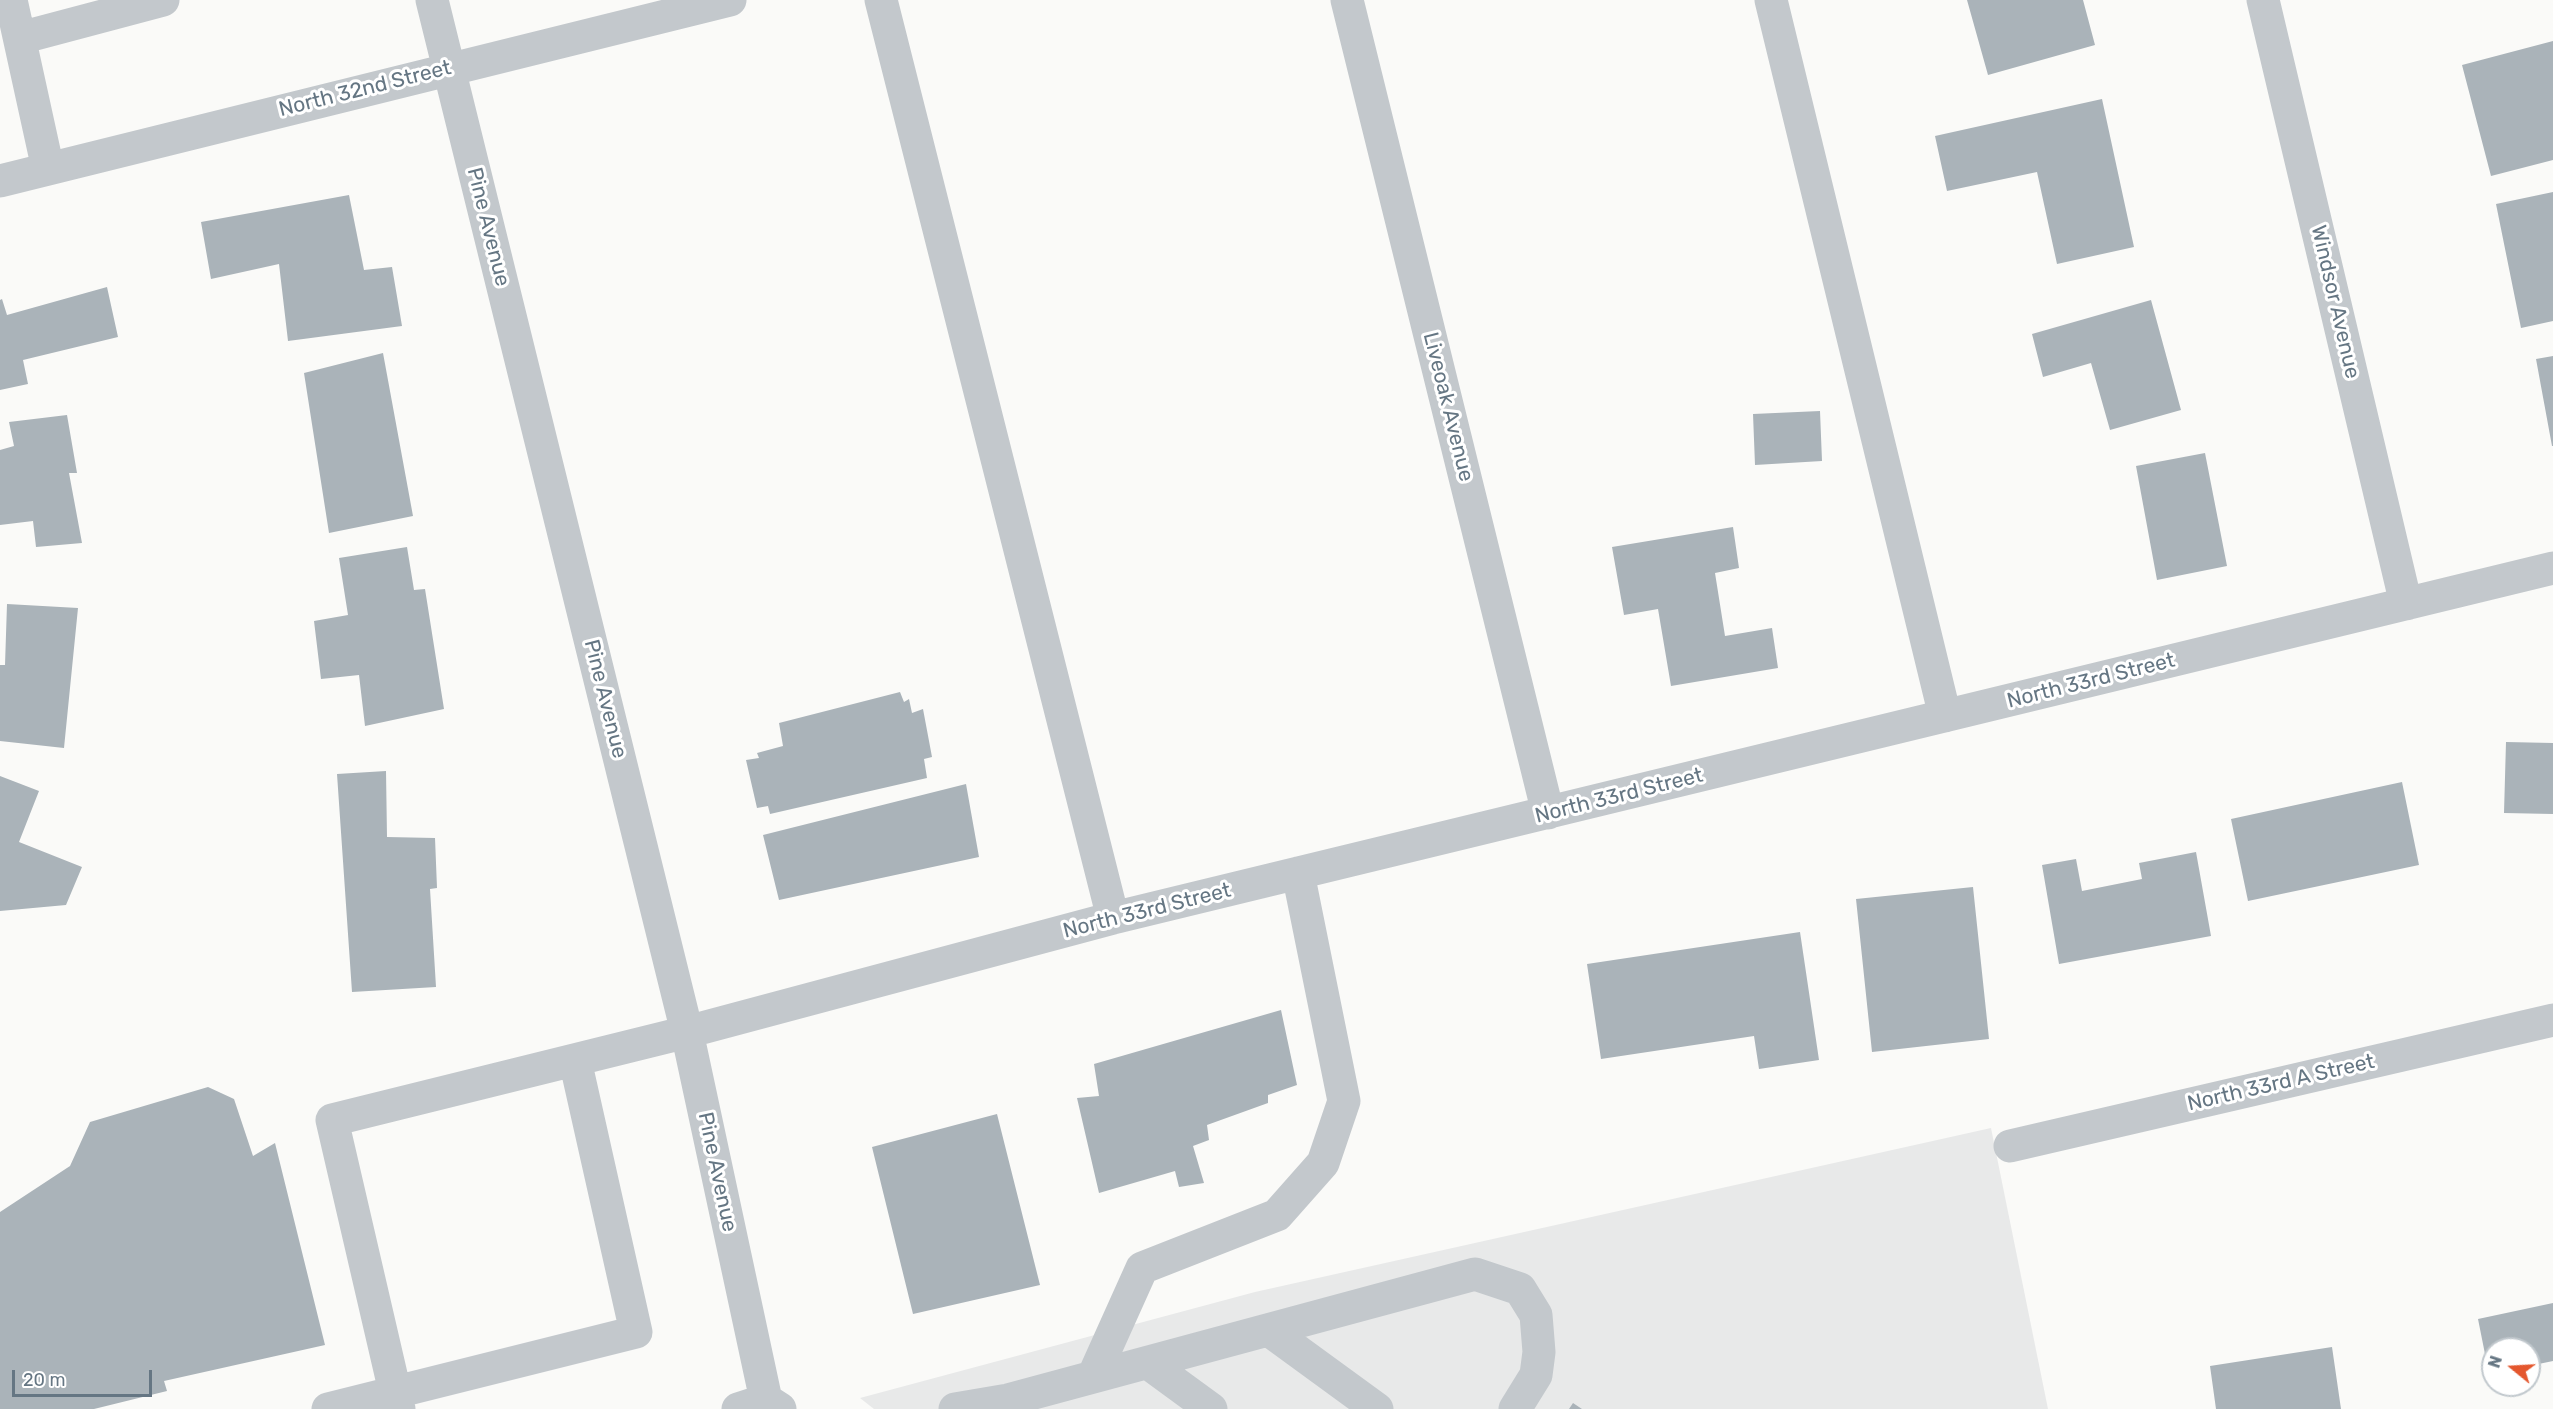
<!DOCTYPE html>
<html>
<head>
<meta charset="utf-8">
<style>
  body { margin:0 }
  #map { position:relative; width:2553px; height:1409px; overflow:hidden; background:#fafaf8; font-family:Rubik,sans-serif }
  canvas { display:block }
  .north { position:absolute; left:2481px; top:1337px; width:60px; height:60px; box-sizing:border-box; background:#fff; border:2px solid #c1c8cd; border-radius:50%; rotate:288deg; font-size:16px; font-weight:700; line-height:24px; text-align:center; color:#657683 }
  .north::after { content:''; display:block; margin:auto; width:21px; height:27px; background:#e4572e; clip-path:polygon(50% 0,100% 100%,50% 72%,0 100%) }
  .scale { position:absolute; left:12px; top:1370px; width:140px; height:27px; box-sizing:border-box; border:3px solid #657683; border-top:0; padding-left:8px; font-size:18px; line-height:21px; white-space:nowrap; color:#657683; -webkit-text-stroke:4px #fff; paint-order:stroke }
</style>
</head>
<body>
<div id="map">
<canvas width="2553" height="1409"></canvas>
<div class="north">N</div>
<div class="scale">20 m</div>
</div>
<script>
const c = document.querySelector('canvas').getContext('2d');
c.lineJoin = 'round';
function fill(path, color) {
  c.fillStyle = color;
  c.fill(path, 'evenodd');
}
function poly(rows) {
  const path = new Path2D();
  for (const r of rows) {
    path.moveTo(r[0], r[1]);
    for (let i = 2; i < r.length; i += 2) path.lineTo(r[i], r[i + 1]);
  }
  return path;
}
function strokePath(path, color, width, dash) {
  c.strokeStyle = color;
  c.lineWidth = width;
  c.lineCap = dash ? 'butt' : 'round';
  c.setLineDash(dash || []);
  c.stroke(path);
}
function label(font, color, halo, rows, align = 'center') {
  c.font = font + ' Rubik,sans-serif';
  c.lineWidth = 6;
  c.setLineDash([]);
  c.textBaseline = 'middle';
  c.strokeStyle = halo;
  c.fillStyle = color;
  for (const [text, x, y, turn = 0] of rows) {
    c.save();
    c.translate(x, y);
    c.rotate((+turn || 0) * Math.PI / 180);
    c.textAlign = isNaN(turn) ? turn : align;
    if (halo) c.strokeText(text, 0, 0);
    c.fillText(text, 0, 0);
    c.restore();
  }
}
fill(poly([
  [1991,1128,2048,1409,874,1409,860,1398,1255,1292]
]), '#e8e9e9');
fill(poly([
  [1967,0,2083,0,2095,45,1988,75],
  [2553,41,2553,160,2491,176,2462,65],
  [2102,99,2134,247,2057,264,2037,172,1947,191,1935,136],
  [2553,192,2553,321,2521,328,2496,204],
  [349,195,364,270,392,267,402,326,288,341,279,264,211,279,201,222],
  [107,287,118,337,23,360,28,384,0,390,0,300,2,299,7,315],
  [2151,300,2181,410,2110,430,2091,363,2043,377,2032,334],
  [383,353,413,516,329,533,304,373],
  [2553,356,2553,446,2552,446,2536,359],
  [1820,411,1822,461,1755,465,1753,414],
  [67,415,77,473,69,473,82,543,36,547,33,521,0,525,0,450,14,446,9,422],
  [2205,453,2227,566,2157,580,2136,466],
  [1733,527,1739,568,1715,573,1725,636,1772,628,1778,668,1671,686,1658,609,1624,615,1612,547],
  [407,547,414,590,425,589,444,709,365,726,359,675,321,679,314,621,348,615,339,558],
  [7,604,78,608,64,748,0,741,0,665,5,665],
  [900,692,904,702,909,699,912,713,923,709,932,757,924,759,927,778,770,814,768,806,757,808,746,760,759,758,757,753,783,746,779,723],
  [2506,742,2553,743,2553,814,2504,813],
  [386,771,387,837,435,838,437,888,430,889,436,987,352,992,337,774],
  [0,776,39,791,19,842,82,867,66,905,0,911],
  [2402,782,2419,865,2248,901,2231,819],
  [966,784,979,857,779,900,763,835],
  [2196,852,2211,936,2059,964,2042,865,2076,859,2082,891,2142,879,2139,863],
  [1973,887,1989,1039,1872,1052,1856,899],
  [1800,932,1819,1060,1759,1069,1754,1036,1601,1059,1587,964],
  [1281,1010,1297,1085,1268,1095,1268,1103,1207,1125,1209,1140,1193,1146,1204,1183,1179,1187,1175,1171,1099,1193,1077,1098,1099,1096,1094,1064],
  [208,1087,234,1099,253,1156,275,1143,325,1345,164,1381,167,1391,94,1409,0,1409,0,1212,70,1166,90,1122],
  [997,1114,1040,1285,913,1314,872,1147],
  [2553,1303,2553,1361,2529,1366,2529,1349,2493,1349,2493,1373,2489,1374,2478,1319],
  [2332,1347,2341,1409,2216,1409,2210,1366],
  [1573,1403,1582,1409,1569,1409]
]), '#aab3b9');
strokePath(poly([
  [11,0,48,169],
  [432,0,687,1032,766,1400],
  [881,0,1113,918],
  [1347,0,1548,813],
  [1771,0,1945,716],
  [2263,0,2406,604],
  [20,38,163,0],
  [0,181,730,0],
  [2010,1146,2553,1020],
  [1270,1331,1377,1409],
  [1148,1363,1211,1409],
  [1093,1377,1142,1268,1277,1215,1323,1163,1344,1101,1298,873],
  [328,1409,636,1332,575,1060],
  [399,1409,332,1120,687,1032,1113,918,2553,568],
  [738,1409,766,1400,780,1409],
  [955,1409,1008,1400,1475,1274,1520,1289,1536,1315,1539,1352,1536,1375,1515,1409]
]), '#c3c8cc', 33);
label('21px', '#657683', '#fff', [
  ["North 32nd Street",365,89,-14],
  ["Pine Avenue",488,227,76],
  ["Windsor Avenue",2335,302,77],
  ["Liveoak Avenue",1448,407,76],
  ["North 33rd Street",2091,681,-14],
  ["Pine Avenue",605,699,76],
  ["North 33rd Street",1619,796,-14],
  ["North 33rd Street",1147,911,-14],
  ["North 33rd A Street",2281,1083,-13],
  ["Pine Avenue",717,1172,78]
]);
</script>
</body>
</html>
